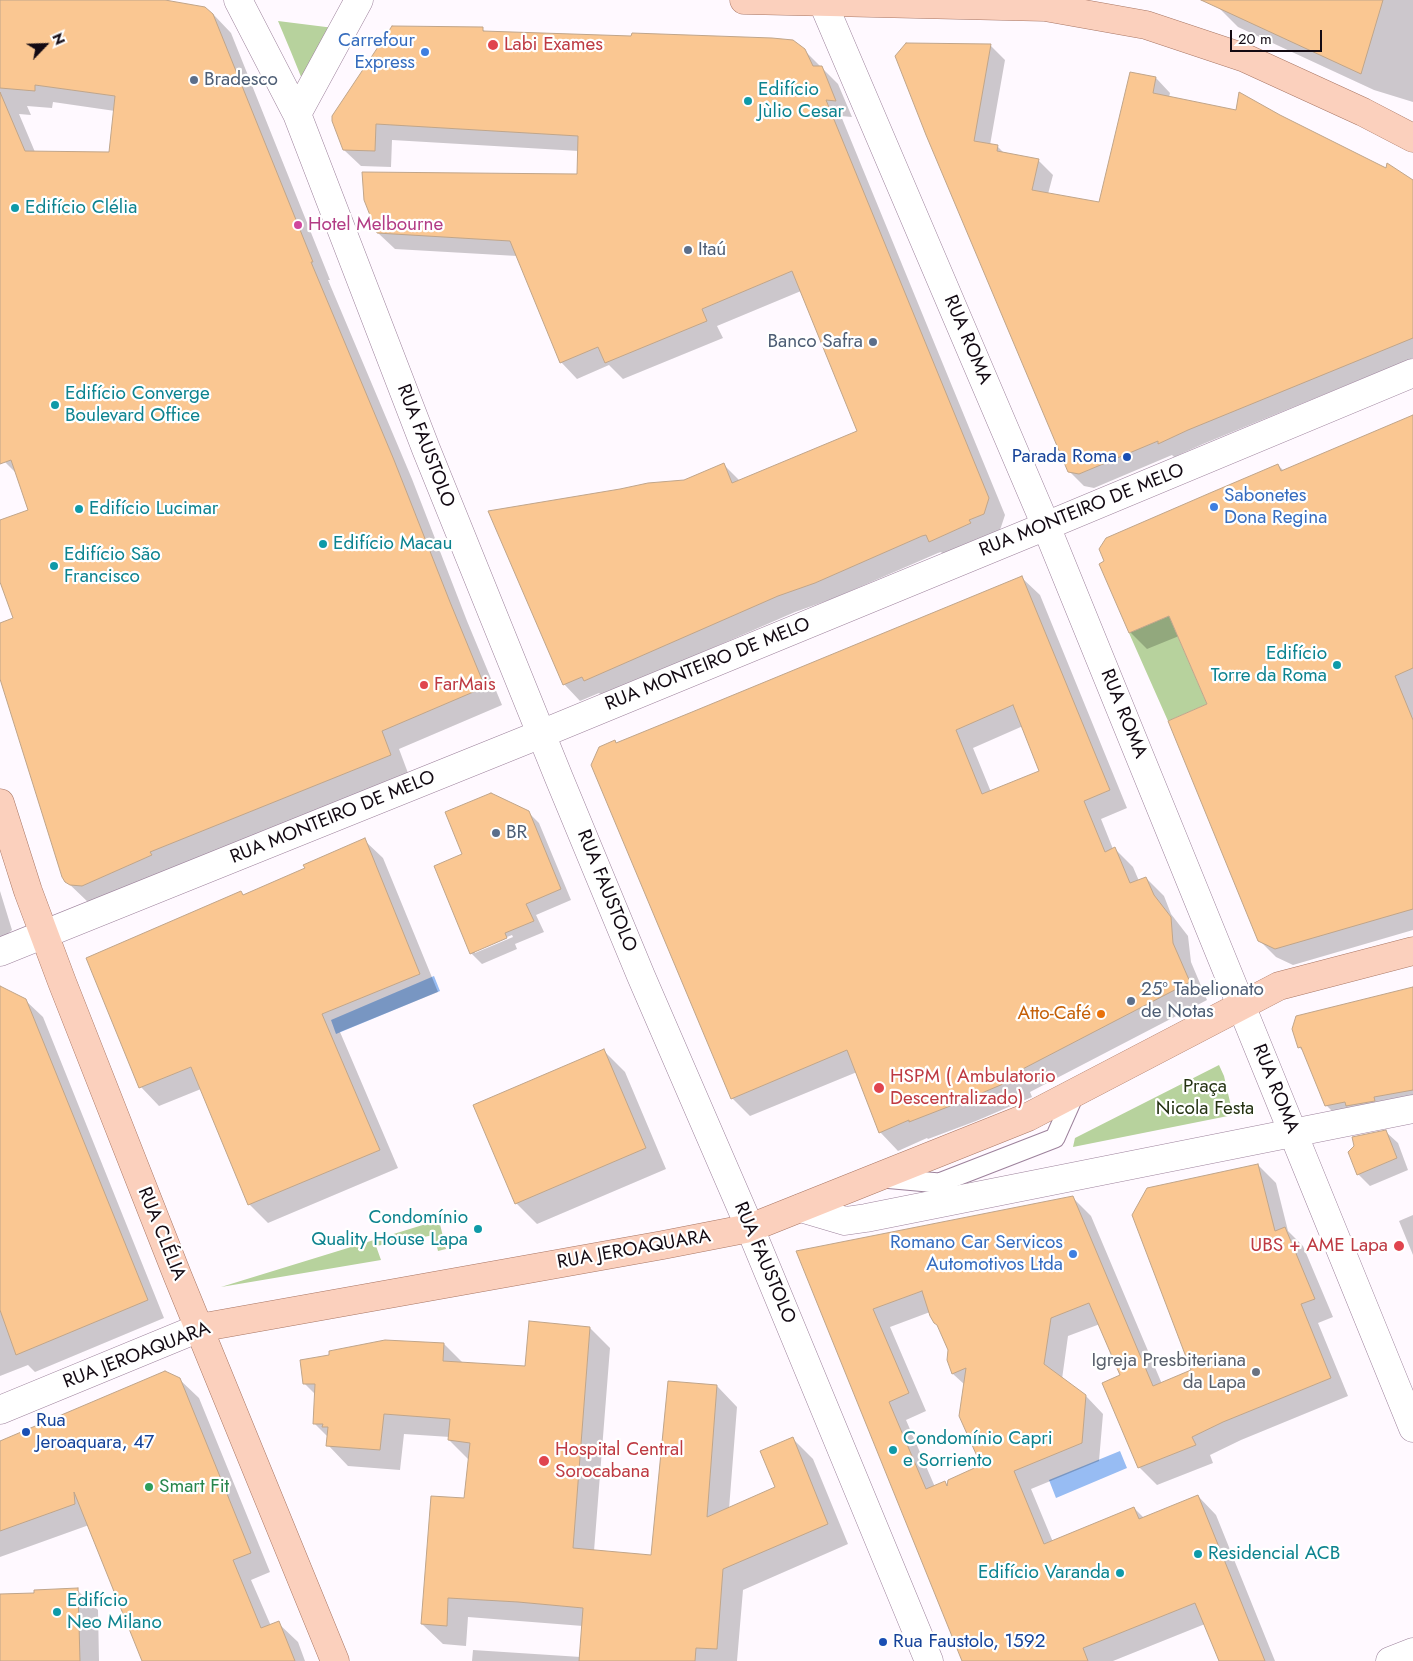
<!DOCTYPE html>
<html>
<head>
<meta charset="utf-8">
<style>
  body { margin:0 }
  #map { position:relative; width:1413px; height:1661px; overflow:hidden; background:#fff9ff; font-family:Jost,sans-serif }
  canvas { display:block }
  .north { position:absolute; left:20px; top:20px; width:50px; height:50px; -webkit-text-stroke:4px #fff; paint-order:stroke; rotate:66deg; font-size:14px; font-weight:700; line-height:20px; text-align:center; color:#130a13 }
  .north::after { content:''; display:block; margin:auto; width:18px; height:22px; background:#130a13; clip-path:polygon(50% 0,100% 100%,50% 72%,0 100%) }
  .scale { position:absolute; left:1230px; top:30px; width:92px; height:22px; box-sizing:border-box; border:2px solid #130a13; border-top:0; padding-left:6px; font-size:15px; line-height:18px; white-space:nowrap; color:#130a13; -webkit-text-stroke:4px #fff; paint-order:stroke }
</style>
</head>
<body>
<div id="map">
<canvas width="1413" height="1661"></canvas>
<div class="north">N</div>
<div class="scale">20 m</div>
</div>
<script>
const c = document.querySelector('canvas').getContext('2d');
c.lineJoin = 'round';
function fill(path, color) {
  c.fillStyle = color;
  c.fill(path, 'evenodd');
}
function poly(rows) {
  const path = new Path2D();
  for (const r of rows) {
    path.moveTo(r[0], r[1]);
    for (let i = 2; i < r.length; i += 2) path.lineTo(r[i], r[i + 1]);
  }
  return path;
}
function strokePath(path, color, width, dash) {
  c.strokeStyle = color;
  c.lineWidth = width;
  c.lineCap = dash ? 'butt' : 'round';
  c.setLineDash(dash || []);
  c.stroke(path);
}
function label(font, color, halo, rows, align = 'center') {
  c.font = font + ' Jost,sans-serif';
  c.lineWidth = 4.5;
  c.setLineDash([]);
  c.textBaseline = 'middle';
  c.strokeStyle = halo;
  c.fillStyle = color;
  for (const [text, x, y, turn = 0] of rows) {
    c.save();
    c.translate(x, y);
    c.rotate((+turn || 0) * Math.PI / 180);
    c.textAlign = isNaN(turn) ? turn : align;
    if (halo) c.strokeText(text, 0, 0);
    c.fillText(text, 0, 0);
    c.restore();
  }
}
fill(poly([
  [278,21,334,28,306,89,291,52],
  [1169,616,1207,704,1168,721,1129,633],
  [1219,1065,1224,1076,1233,1115,1073,1147,1075,1138],
  [439,1220,446,1249,438,1251,434,1235,376,1246,381,1260,221,1287]
]), '#b7d29d');
fill(poly([
  [434,976,440,991,336,1034,331,1020],
  [1120,1451,1127,1468,1056,1498,1049,1480]
]), '#97bcf3');
fill(poly([
  [0,0,157,0,213,14,231,33,330,280,328,280,412,479,467,621,502,705,399,749,408,773,89,903,66,881,0,676,0,624,14,619,0,578,0,521,30,511,17,474,5,462,0,447],
  [53,102,115,111,110,153,35,152,19,114,31,115,27,106,52,108],
  [1220,0,1413,0,1413,102,1374,90,1238,27,1217,6],
  [482,29,486,32,804,50,838,84,852,117,841,116,1005,515,1000,530,946,557,941,552,938,553,832,599,795,612,602,696,599,693,580,701,564,684,684,481,723,464,740,481,859,432,801,291,717,326,723,338,623,379,609,365,577,379,561,362,517,256,395,249,378,233,578,176,579,151,392,140,391,167,361,166,344,150],
  [906,44,991,46,1005,60,990,145,997,146,1005,154,1038,160,1053,175,1048,194,1100,203,1131,73,1156,78,1170,93,1169,97,1236,111,1279,116,1413,182,1413,358,1203,444,1174,457,1172,455,1094,488,1084,486,1069,471],
  [1413,416,1413,930,1293,965,1276,957,1259,940,1208,705,1179,636,1147,649,1130,632,1278,465,1284,471],
  [1022,578,1040,595,1127,808,1101,819,1113,849,1115,849,1133,867,1139,881,1146,878,1164,896,1171,914,1188,936,1191,962,1207,1000,1030,1092,1032,1097,976,1121,928,1139,927,1138,898,1151,881,1133,857,1072,750,1116,732,1098,616,744],
  [1023,726,1041,771,991,792,973,748],
  [528,812,539,823,571,900,536,915,544,932,515,944,517,949,482,964,471,953,464,855],
  [512,935,513,937,475,953,475,950],
  [364,840,383,858,438,992,340,1032,398,1168,268,1223,249,1204,201,1089,159,1106,141,1087,241,893,244,896,306,869],
  [0,891,12,930,0,941],
  [1413,987,1413,1109,1343,1122,1326,1105,1304,1052,1299,1047],
  [0,997,25,1000,43,1017,164,1318,35,1372,28,1365,0,1376],
  [604,1051,625,1072,666,1169,537,1224,516,1203],
  [1386,1132,1398,1143,1408,1170,1370,1186,1358,1174,1355,1146],
  [1258,1165,1276,1183,1288,1231,1303,1246,1333,1317,1318,1323,1348,1396,1241,1440,1210,1455,1213,1463,1157,1485,1139,1467,1122,1376,1100,1324,1068,1336,1062,1379,1085,1395,1103,1414,1099,1461,1031,1489,1053,1542,1134,1508,1144,1518,1198,1496,1216,1515,1275,1661,1220,1661,1205,1624,1113,1661,964,1661,798,1252,1073,1198,1091,1216,1162,1384,1193,1371],
  [930,1312,939,1326,949,1350,953,1374,965,1385,982,1466,948,1486,945,1483,935,1487,906,1420,926,1411,890,1327],
  [1413,1215,1413,1255,1399,1221],
  [590,1328,610,1348,594,1551,652,1557,717,1386,737,1407,729,1509,777,1488,792,1438,813,1459,848,1544,743,1590,737,1661,472,1661,473,1650,581,1657,583,1626,468,1617,466,1646,443,1644,422,1624,465,1499,469,1460,449,1440,450,1437,404,1434,400,1470,348,1466,328,1445,328,1437,314,1423,316,1395,304,1383,444,1344,463,1363,526,1367],
  [179,1379,199,1398,270,1572,251,1580,271,1626,278,1623,298,1642,305,1661,143,1661,89,1525,0,1557,0,1442],
  [77,1590,98,1610,99,1661,0,1661,0,1595,35,1594]
]), '#0003');
const building = poly([
  [0,0,165,0,205,7,213,14,313,262,311,262,394,460,450,602,485,687,382,731,391,755,150,852,152,855,82,886,70,885,65,882,62,877,0,679,0,623,13,618,0,582,0,520,28,510,11,460,0,464,0,92,25,151,109,152,115,96,35,85,35,91,0,88,0,0],
  [1201,0,1383,0,1361,74,1201,0],
  [392,26,483,27,483,31,631,36,632,33,772,38,793,40,805,49,813,66,822,66,836,101,826,100,989,498,984,514,969,520,971,523,929,542,926,535,922,536,815,583,778,596,584,681,582,677,563,685,488,511,620,489,648,483,684,480,724,463,732,483,857,431,792,271,702,309,707,321,605,363,598,347,560,363,510,241,377,233,364,200,362,172,577,174,578,136,376,124,375,151,343,150,332,121,332,116,392,26],
  [906,43,991,44,974,141,998,145,997,151,1039,159,1032,190,1099,202,1130,72,1156,77,1153,93,1236,110,1239,92,1280,115,1386,168,1387,163,1413,180,1413,338,1188,430,1158,444,1158,441,1079,474,1068,472,926,135,895,56,906,43],
  [1413,415,1413,668,1395,676,1413,720,1413,909,1275,949,1258,941,1168,721,1207,704,1169,616,1129,633,1099,564,1104,561,1099,549,1106,538,1210,493,1278,464,1281,471,1413,415],
  [1022,576,1110,790,1084,801,1105,852,1115,847,1130,883,1146,877,1154,895,1171,917,1173,943,1190,982,1013,1074,1015,1079,958,1103,909,1122,909,1120,879,1133,847,1050,731,1099,591,765,599,747,615,740,616,743,692,712,1022,576],
  [1013,705,1039,771,982,794,956,730,1013,705],
  [491,793,529,811,561,889,526,904,534,921,505,933,507,938,470,954,434,866,462,854,445,812,491,793],
  [365,838,420,974,322,1014,380,1150,248,1205,191,1067,139,1088,86,958,241,891,243,895,305,868,303,865,365,838],
  [0,986,26,999,148,1300,16,1355,0,1310,0,986],
  [1413,987,1413,1090,1374,1097,1375,1101,1346,1106,1345,1102,1325,1106,1301,1047,1298,1048,1292,1029,1296,1016,1413,987],
  [604,1049,646,1148,515,1204,473,1105,604,1049],
  [1386,1130,1397,1158,1357,1175,1348,1152,1354,1146,1352,1137,1386,1130],
  [1258,1164,1275,1231,1285,1227,1315,1299,1301,1304,1331,1378,1223,1422,1192,1437,1196,1445,1138,1468,1102,1383,1120,1375,1089,1303,1051,1318,1044,1364,1086,1395,1082,1443,1014,1471,1044,1544,1134,1507,1139,1519,1198,1495,1265,1661,1219,1661,1195,1603,1083,1648,1088,1661,962,1661,796,1251,1073,1196,1153,1386,1191,1370,1132,1215,1147,1188,1258,1164],
  [922,1291,930,1316,934,1323,937,1325,948,1350,947,1360,952,1374,966,1368,959,1416,981,1465,948,1480,947,1486,945,1481,926,1489,889,1402,909,1393,873,1309,922,1291],
  [529,1321,590,1327,573,1548,651,1555,668,1381,717,1385,707,1517,775,1487,760,1451,793,1437,828,1524,723,1569,717,1649,696,1648,695,1661,579,1661,583,1608,518,1602,448,1598,447,1626,421,1624,431,1496,464,1498,470,1443,448,1440,450,1419,384,1414,380,1450,326,1446,328,1427,322,1427,323,1424,313,1424,315,1384,303,1384,300,1360,329,1355,329,1351,385,1340,444,1343,443,1361,525,1366,529,1321],
  [165,1371,180,1378,251,1553,233,1560,261,1628,279,1621,295,1661,142,1661,74,1492,75,1504,0,1531,0,1441,165,1371],
  [78,1588,80,1661,0,1661,0,1594,34,1593,34,1590,78,1588]
]);
fill(building, '#fac792');
strokePath(building, '#c0a58a', 1);
const lane = poly([
  [883,1178,939,1183,1055,1138,1075,1093]
]);
const street = poly([
  [801,1208,845,1221,866,1218,1413,1109],
  [1390,1661,1413,1652]
]);
const secondary = poly([
  [238,0,297,114,426,449,559,778,641,976,750,1228,929,1661],
  [823,3,1046,526,1413,1428],
  [297,114,359,0],
  [0,952,541,734,1046,526,1413,373],
  [0,1410,199,1328]
]);
const primary = poly([
  [744,0,1045,7,1146,25,1245,58,1363,112,1413,138],
  [0,803,28,891,62,982,178,1277,335,1661],
  [199,1328,663,1245,750,1228,1028,1117,1279,986,1413,951]
]);
strokePath(lane, '#9d829c', 21);
strokePath(street, '#9d829c', 29);
strokePath(secondary, '#9d829c', 29);
strokePath(primary, '#a87665', 29);
strokePath(lane, '#fff', 19);
strokePath(street, '#fff', 28);
strokePath(secondary, '#fff', 28);
strokePath(primary, '#fbd0bd', 28);
for (const [x, y, r, color] of [
  [493,45,6,"#e0444e"],
  [425,52,5,"#3f7fe0"],
  [194,80,5,"#5c6f8a"],
  [748,101,5,"#0f9aa8"],
  [15,208,5,"#0f9aa8"],
  [298,225,5,"#d1479c"],
  [688,250,5,"#5c6f8a"],
  [873,342,5,"#5c6f8a"],
  [55,405,5,"#0f9aa8"],
  [1127,457,5,"#1a4fb4"],
  [1214,507,5,"#3f7fe0"],
  [79,509,5,"#0f9aa8"],
  [323,544,5,"#0f9aa8"],
  [54,566,5,"#0f9aa8"],
  [1337,665,5,"#0f9aa8"],
  [424,685,5,"#e0444e"],
  [496,833,5,"#5c6f8a"],
  [1131,1001,5,"#5c6f8a"],
  [1101,1014,5,"#e8710a"],
  [879,1088,6,"#e0444e"],
  [478,1229,5,"#0f9aa8"],
  [1399,1246,6,"#e0444e"],
  [1073,1254,5,"#3f7fe0"],
  [1256,1372,5,"#6b7280"],
  [26,1432,5,"#1a4fb4"],
  [893,1450,5,"#0f9aa8"],
  [544,1461,6,"#e0444e"],
  [149,1487,5,"#2e9e5b"],
  [1198,1554,5,"#0f9aa8"],
  [1120,1573,5,"#0f9aa8"],
  [57,1612,5,"#0f9aa8"],
  [883,1642,5,"#1a4fb4"]
]) {
  const dot = new Path2D();
  dot.arc(x, y, r, 0, 2 * Math.PI);
  c.fillStyle = color;
  c.fill(dot);
  strokePath(dot, '#fff', 2);
}
label('19px', '#366cbe', '#fff', [
  ["Carrefour",415,41],
  ["Express",415,63],
  ["Sabonetes",1224,496,"left"],
  ["Dona Regina",1224,518,"left"],
  ["Romano Car Servicos",1063,1243],
  ["Automotivos Ltda",1063,1265]
], 'right');
label('19px', '#be3a42', '#fff', [
  ["Labi Exames",504,45],
  ["FarMais",434,685],
  ["HSPM ( Ambulatorio",890,1077],
  ["Descentralizado)",890,1099],
  ["UBS + AME Lapa",1388,1246,"right"],
  ["Hospital Central",555,1450],
  ["Sorocabana",555,1472]
], 'left');
label('19px', '#4e5e75', '#fff', [
  ["Bradesco",204,80],
  ["Itaú",698,250],
  ["Banco Safra",863,342,"right"],
  ["BR",506,833],
  ["25º Tabelionato",1141,990],
  ["de Notas",1141,1012]
], 'left');
label('19px', '#0d838f', '#fff', [
  ["Edifício",758,90],
  ["Jùlio Cesar",758,112],
  ["Edifício Clélia",25,208],
  ["Edifício Converge",65,394],
  ["Boulevard Office",65,416],
  ["Edifício Lucimar",89,509],
  ["Edifício Macau",333,544],
  ["Edifício São",64,555],
  ["Francisco",64,577],
  ["Edifício",1327,654,"right"],
  ["Torre da Roma",1327,676,"right"],
  ["Condomínio",468,1218,"right"],
  ["Quality House Lapa",468,1240,"right"],
  ["Condomínio Capri",903,1439],
  ["e Sorriento",903,1461],
  ["Residencial ACB",1208,1554],
  ["Edifício Varanda",1110,1573,"right"],
  ["Edifício",67,1601],
  ["Neo Milano",67,1623]
], 'left');
label('19px', '#b23c85', '#fff', [
  ["Hotel Melbourne",308,225]
], 'left');
label('19px', '#130a13', '#fff', [
  ["RUA ROMA",967,340,67],
  ["RUA FAUSTOLO",425,446,69],
  ["RUA MONTEIRO DE MELO",1082,511,-22],
  ["RUA MONTEIRO DE MELO",708,665,-22],
  ["RUA ROMA",1123,714,68],
  ["RUA MONTEIRO DE MELO",333,818,-22],
  ["RUA FAUSTOLO",606,891,68],
  ["RUA ROMA",1275,1089,68],
  ["RUA CLÉLIA",161,1234,68],
  ["RUA JEROAQUARA",634,1250,-10],
  ["RUA FAUSTOLO",764,1263,67],
  ["RUA JEROAQUARA",137,1356,-21]
]);
label('19px', '#164399', '#fff', [
  ["Parada Roma",1117,457,"right"],
  ["Rua",36,1421],
  ["Jeroaquara, 47",36,1443],
  ["Rua Faustolo, 1592",893,1642]
], 'left');
label('19px', '#c56008', '#fff', [
  ["Atto-Café",1091,1014]
], 'right');
label('19px', '#253313', '#fff', [
  ["Praça",1205,1087],
  ["Nicola Festa",1205,1109]
]);
label('19px', '#5b616d', '#fff', [
  ["Igreja Presbiteriana",1246,1361],
  ["da Lapa",1246,1383]
], 'right');
label('19px', '#27864d', '#fff', [
  ["Smart Fit",159,1487]
], 'left');
</script>
</body>
</html>
